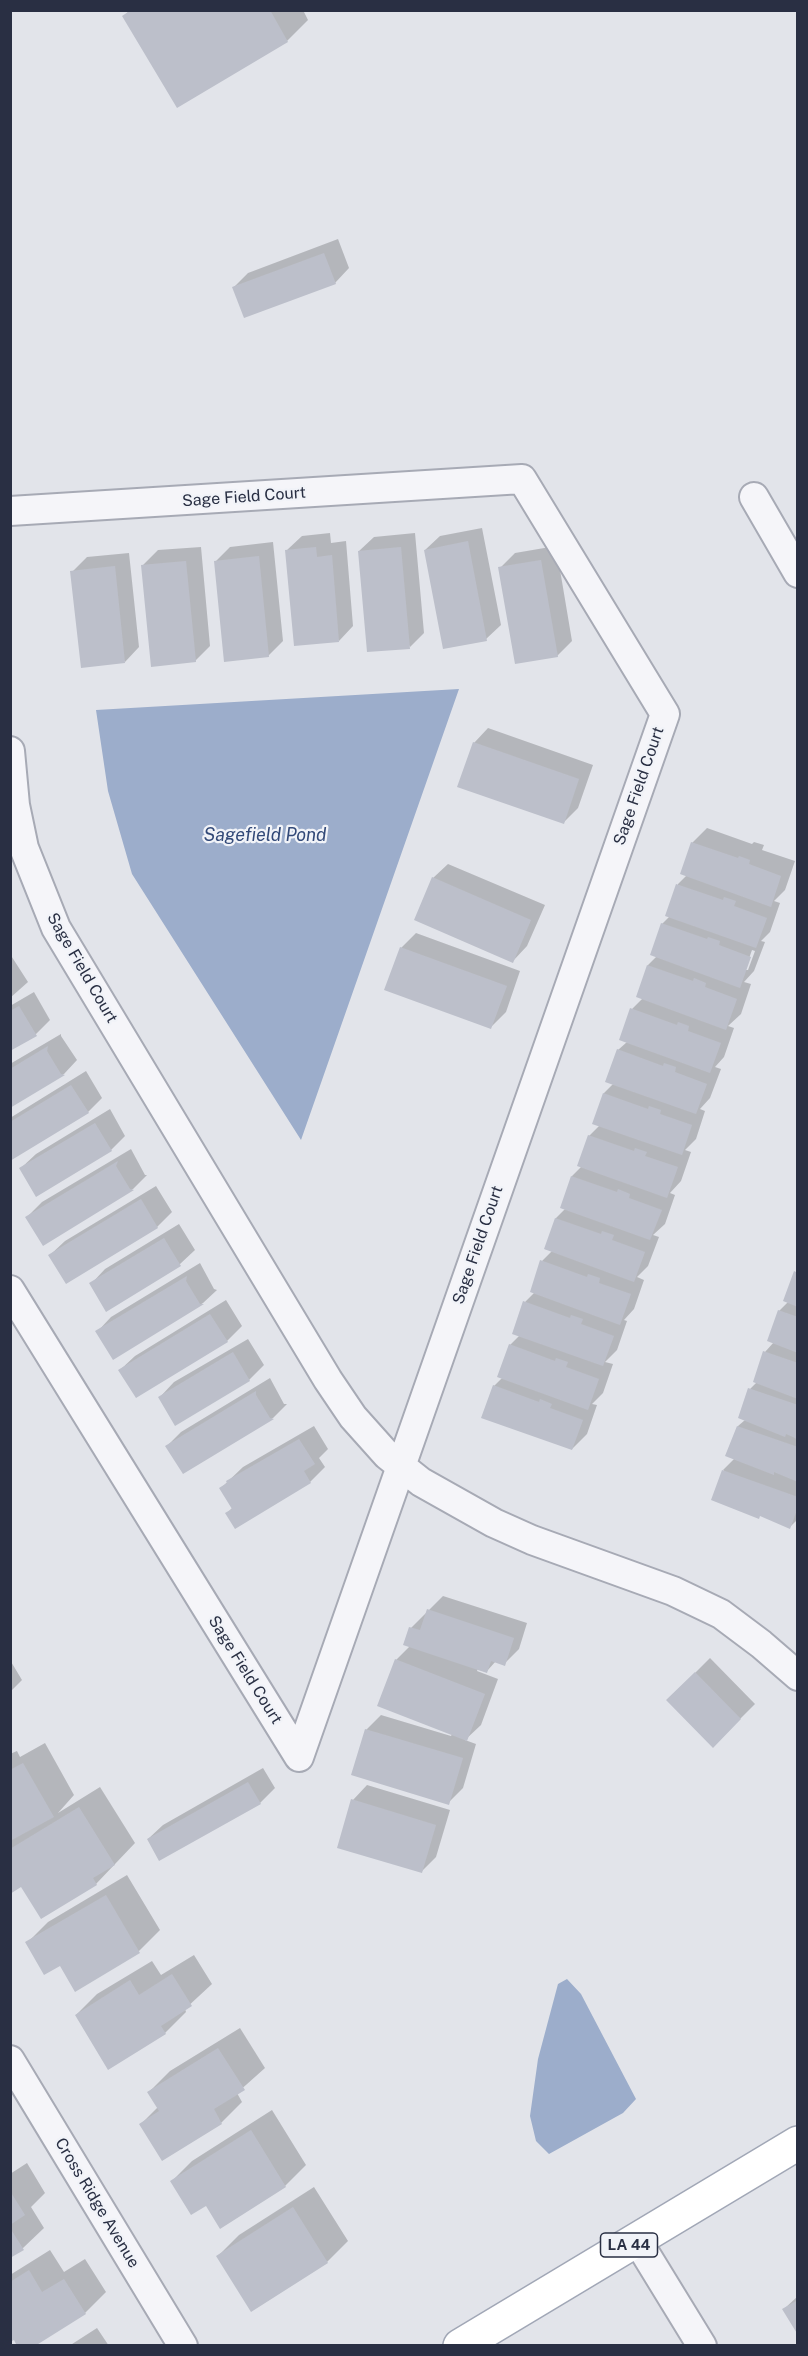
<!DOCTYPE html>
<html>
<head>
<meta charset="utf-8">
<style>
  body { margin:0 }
  #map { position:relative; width:808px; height:2356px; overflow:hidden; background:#e2e4ea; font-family:"Public Sans",sans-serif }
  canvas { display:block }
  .frame { position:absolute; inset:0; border:12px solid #292f43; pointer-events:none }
</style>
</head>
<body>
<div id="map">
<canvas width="808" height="2356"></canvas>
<div class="frame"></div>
</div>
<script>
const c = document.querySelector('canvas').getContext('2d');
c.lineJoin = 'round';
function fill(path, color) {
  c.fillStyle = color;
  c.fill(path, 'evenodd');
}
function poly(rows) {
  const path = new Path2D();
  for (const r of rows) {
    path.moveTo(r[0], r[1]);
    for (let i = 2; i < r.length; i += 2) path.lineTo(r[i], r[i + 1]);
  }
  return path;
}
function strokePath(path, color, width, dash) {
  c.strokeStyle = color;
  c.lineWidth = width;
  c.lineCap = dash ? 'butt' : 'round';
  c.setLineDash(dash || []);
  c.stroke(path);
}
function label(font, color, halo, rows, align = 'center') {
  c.font = font + ' "Public Sans",sans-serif';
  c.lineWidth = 4.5;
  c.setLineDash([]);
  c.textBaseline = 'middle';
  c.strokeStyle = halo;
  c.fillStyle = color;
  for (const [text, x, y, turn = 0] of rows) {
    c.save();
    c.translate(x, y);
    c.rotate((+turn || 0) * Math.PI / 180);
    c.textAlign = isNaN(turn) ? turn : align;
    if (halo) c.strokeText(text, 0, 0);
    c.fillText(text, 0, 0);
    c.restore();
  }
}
fill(poly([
  [459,689,301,1140,132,874,108,791,96,710],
  [567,1979,581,1994,636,2099,623,2113,549,2154,536,2141,530,2116,538,2059,558,1984]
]), '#9cadcb');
fill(poly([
  [130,10,303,10,308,20,287,41,178,106,124,16],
  [338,239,349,268,335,283,234,287,248,273],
  [482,528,501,625,486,639,425,550,440,536],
  [330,533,331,543,346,541,353,626,339,641,287,550,302,536],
  [415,533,424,633,410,647,359,551,374,537],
  [273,542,283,641,268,656,216,561,230,547],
  [556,546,572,641,557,656,500,568,515,553],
  [201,547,210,646,195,661,143,565,158,550],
  [129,553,139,647,125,662,72,572,87,557],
  [488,728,593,765,578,808,563,823,474,743],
  [707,828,752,844,754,842,764,845,762,850,795,861,785,890,774,901,780,903,770,932,761,941,765,942,754,971,744,982,751,984,741,1014,728,1026,734,1028,724,1057,715,1067,721,1069,710,1098,700,1109,705,1111,696,1139,685,1150,691,1152,681,1181,670,1193,675,1195,665,1224,653,1235,659,1237,648,1266,637,1277,644,1280,634,1309,624,1320,627,1321,617,1350,605,1362,613,1364,603,1393,592,1404,597,1405,587,1434,572,1449,494,1386,503,1377,510,1345,520,1335,525,1302,534,1293,542,1261,552,1251,545,1249,556,1218,566,1208,572,1176,582,1166,589,1136,600,1125,604,1093,614,1083,618,1050,627,1042,632,1009,643,998,648,965,657,956,662,924,670,916,667,915,678,884,687,875,692,843],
  [752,950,755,951,748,970,745,970],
  [448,864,545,905,527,946,513,961,433,878],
  [416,933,520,971,506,1012,491,1027,401,948],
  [10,954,28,982,10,998],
  [34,992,50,1020,36,1034,10,1049,10,1006],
  [61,1034,61,1036,77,1060,64,1074,10,1107,10,1064],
  [86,1071,102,1098,88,1112,10,1159,10,1118],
  [110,1109,125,1136,111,1150,21,1168,36,1154],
  [131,1149,145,1175,147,1175,133,1189,43,1244,27,1217,42,1202],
  [156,1186,172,1212,157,1227,66,1282,50,1255,65,1241],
  [179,1224,195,1250,180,1264,91,1284,105,1269],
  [200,1263,214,1289,217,1290,203,1303,113,1358,97,1332,111,1317],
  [798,1270,798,1519,790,1527,723,1470,735,1458,738,1426,745,1420,750,1389,757,1382,765,1352,774,1342,779,1311,789,1301],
  [226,1300,242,1326,227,1341,136,1396,120,1370,135,1356],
  [248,1339,264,1365,249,1380,176,1424,160,1397,174,1382],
  [270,1378,284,1404,287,1404,273,1418,183,1472,167,1446,181,1432],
  [314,1426,328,1449,319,1458,325,1467,310,1482,227,1513,233,1507,221,1488,243,1467],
  [443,1596,527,1623,519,1649,504,1664,496,1661,487,1671,478,1668,477,1671,498,1679,481,1725,465,1740,476,1744,463,1788,448,1803,366,1730,381,1715,451,1736,452,1734,396,1660,410,1646,411,1628],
  [710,1658,755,1704,713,1746,668,1700],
  [10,1660,22,1680,10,1692],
  [45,1743,74,1795,58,1813,100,1787,135,1843,96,1884,22,1885,10,1893,10,1754,17,1751,20,1757],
  [263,1768,275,1788,260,1803,160,1859,148,1839,163,1825],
  [367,1785,450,1810,436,1857,422,1871,353,1800],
  [127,1875,160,1930,139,1951,75,1989,60,1964,27,1943,48,1922],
  [194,1955,212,1984,185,2009,186,2012,165,2033,109,2068,76,2015,97,1994,152,1961,161,1975],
  [240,2028,265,2068,237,2093,242,2102,221,2123,162,2159,141,2124,158,2107,149,2092,170,2071],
  [272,2110,306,2165,285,2186,207,2204,172,2181,192,2161],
  [27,2163,45,2193,31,2207,44,2228,23,2248,10,2256,10,2174],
  [314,2187,348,2241,327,2262,251,2310,218,2256,239,2235],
  [50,2250,64,2272,85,2259,106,2292,85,2313,10,2340,10,2275],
  [798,2296,798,2332,784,2309],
  [97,2328,109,2346,69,2346]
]), '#0003');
fill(poly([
  [131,10,270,10,288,42,177,108,122,16],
  [324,253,336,284,244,318,232,287],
  [468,541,487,641,443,649,424,550],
  [316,547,317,557,332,555,339,642,294,646,285,550],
  [401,547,410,649,367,652,358,551],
  [259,556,269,657,224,662,214,561],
  [541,560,558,657,515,664,498,567],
  [186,561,196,662,151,667,141,565],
  [115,566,125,663,81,668,70,571],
  [473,742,579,779,564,824,457,787],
  [691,842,738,858,739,856,750,860,749,864,781,876,771,907,680,874],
  [432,877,531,920,513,963,414,920],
  [676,884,723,900,724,897,736,901,734,906,767,918,756,948,665,916],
  [661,923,707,939,708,937,720,941,719,945,751,957,740,988,650,955],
  [400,947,507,986,491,1029,384,990],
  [647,965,693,981,694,978,706,983,705,987,737,999,726,1030,636,997],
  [19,1006,37,1036,10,1051,10,1011],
  [630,1008,677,1025,678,1022,689,1026,688,1031,721,1043,710,1073,619,1040],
  [48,1046,47,1051,61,1074,65,1075,10,1108,10,1069],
  [617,1049,663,1066,664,1063,676,1067,675,1072,707,1084,696,1114,605,1082],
  [71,1085,89,1113,10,1161,10,1122],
  [603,1093,648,1109,649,1106,661,1110,660,1114,692,1125,682,1155,592,1124],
  [95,1123,112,1151,36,1197,19,1168],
  [588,1135,634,1151,635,1148,647,1152,645,1156,678,1167,667,1198,577,1166],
  [118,1161,116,1166,130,1189,134,1190,43,1246,25,1217],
  [571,1176,617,1192,618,1189,630,1194,629,1198,662,1210,650,1240,560,1208],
  [141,1199,158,1228,66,1284,48,1255],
  [555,1218,601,1234,602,1231,614,1235,612,1240,645,1252,634,1282,544,1249],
  [164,1238,181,1266,106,1312,89,1283],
  [540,1260,587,1277,588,1274,600,1278,599,1283,631,1294,620,1325,530,1292],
  [794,1271,798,1273,798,1307,783,1301],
  [187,1276,186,1281,200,1304,204,1304,113,1360,95,1331],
  [523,1301,570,1318,571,1315,583,1319,581,1324,614,1336,603,1366,512,1334],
  [778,1310,798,1317,798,1353,767,1341],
  [210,1314,228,1342,136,1398,118,1370],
  [509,1344,555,1361,556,1358,568,1362,566,1367,599,1379,588,1410,497,1377],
  [763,1351,798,1363,798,1399,753,1382],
  [233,1352,250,1381,175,1426,158,1397],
  [493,1385,539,1402,540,1399,552,1404,550,1408,583,1420,572,1450,481,1418],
  [748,1388,798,1405,798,1440,793,1437,786,1434,785,1437,738,1418],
  [256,1391,256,1395,270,1418,274,1419,183,1474,165,1446],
  [737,1426,798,1447,798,1482,774,1472,774,1475,725,1456],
  [299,1439,315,1464,304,1471,311,1483,235,1529,225,1513,232,1509,219,1488,227,1483,226,1481],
  [722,1470,798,1497,798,1507,790,1529,760,1516,759,1519,711,1500],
  [427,1609,514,1638,505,1666,491,1661,487,1673,403,1645,409,1627,420,1630],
  [395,1659,485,1694,467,1741,377,1706],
  [695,1672,741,1719,713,1748,666,1700],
  [365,1729,463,1758,449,1805,351,1775],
  [23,1763,54,1817,10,1841,10,1770],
  [248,1782,261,1804,159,1861,147,1839],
  [351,1799,436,1825,422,1873,337,1848],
  [79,1807,115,1865,93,1878,97,1885,41,1919,21,1887,10,1894,10,1849],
  [106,1895,140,1953,75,1992,60,1966,44,1975,25,1942],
  [172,1974,192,2006,161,2026,166,2034,108,2070,75,2015,130,1980,139,1995],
  [218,2048,245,2090,214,2109,222,2124,162,2161,139,2124,159,2111,147,2092],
  [251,2130,286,2187,220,2229,206,2206,191,2215,170,2181],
  [10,2191,25,2215,10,2225],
  [293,2207,328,2263,251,2312,216,2256],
  [10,2228,24,2250,10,2258],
  [29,2270,42,2292,64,2279,86,2314,35,2346,17,2346,14,2340,10,2342,10,2282],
  [798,2300,798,2335,782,2309]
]), '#bcbfca');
const minor = poly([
  [754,497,798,573],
  [10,511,522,479,665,714,299,1757,10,1290],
  [10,751,15,805,24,848,56,928,328,1380,353,1417,387,1455,421,1482,494,1523,532,1540,673,1591,721,1614,761,1644,798,1676],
  [10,2060,183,2346],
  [637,2240,702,2346]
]);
const primary = poly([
  [460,2346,798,2143]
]);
strokePath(minor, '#a7aab5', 32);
strokePath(primary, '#a1a7b6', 36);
strokePath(minor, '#f5f5f9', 28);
strokePath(primary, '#fff', 33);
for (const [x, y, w] of [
  [629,2245,57]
]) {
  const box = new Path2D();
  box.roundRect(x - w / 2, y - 12, w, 24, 4.5);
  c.fillStyle = '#f1f3f8';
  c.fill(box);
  strokePath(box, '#292f43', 1.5);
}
label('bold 15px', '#292f43', null, [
  ["LA 44",629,2245]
]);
label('16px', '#292f43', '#f1f3f8', [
  ["Sage Field Court",244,497,-4],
  ["Sage Field Court",639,786,-71],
  ["Sage Field Court",82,968,60],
  ["Sage Field Court",478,1245,-71],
  ["Sage Field Court",245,1670,58],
  ["Cross Ridge Avenue",97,2203,59]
]);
label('italic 18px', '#324978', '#f1f3f8', [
  ["Sagefield Pond",265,835]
]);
</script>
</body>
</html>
